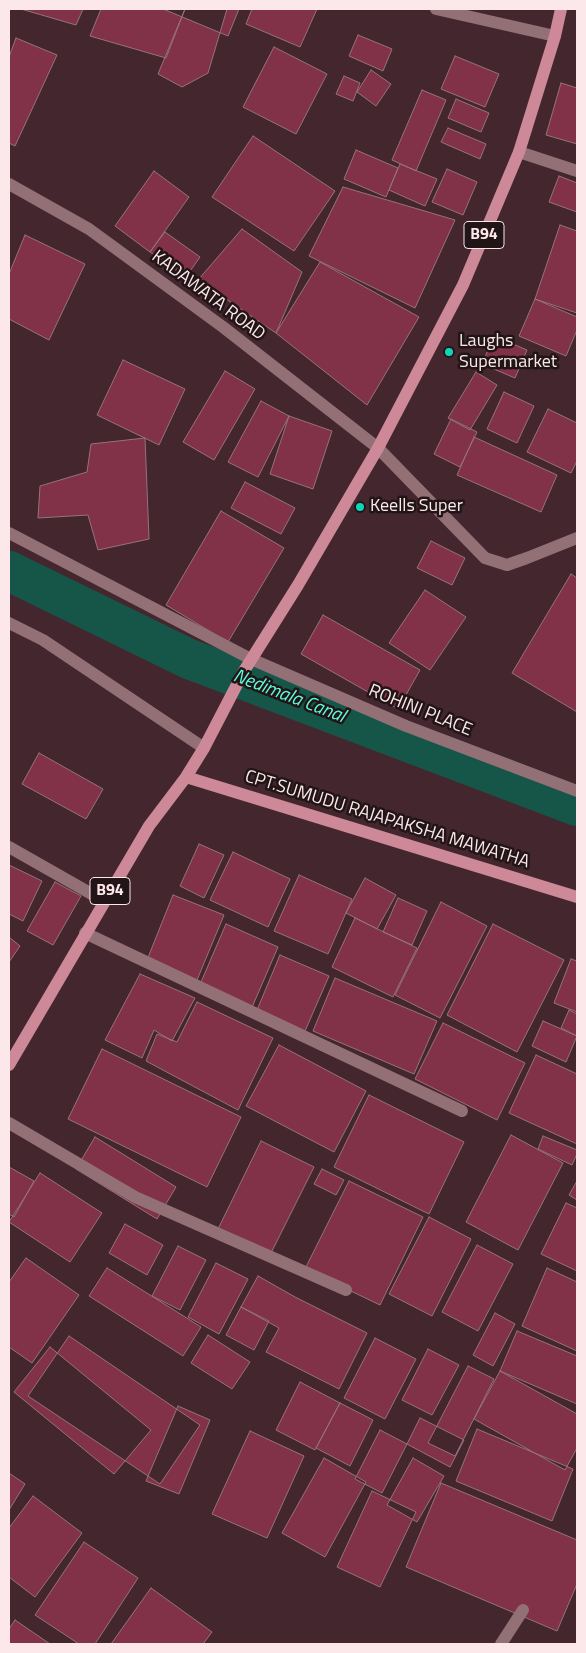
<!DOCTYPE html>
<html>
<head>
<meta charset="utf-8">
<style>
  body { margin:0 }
  #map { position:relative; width:586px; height:1653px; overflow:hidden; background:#44272e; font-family:"Titillium Web",sans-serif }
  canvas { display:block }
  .frame { position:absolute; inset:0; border:10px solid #fce8eb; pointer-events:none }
</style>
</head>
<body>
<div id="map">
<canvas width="586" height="1653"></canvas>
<div class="frame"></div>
</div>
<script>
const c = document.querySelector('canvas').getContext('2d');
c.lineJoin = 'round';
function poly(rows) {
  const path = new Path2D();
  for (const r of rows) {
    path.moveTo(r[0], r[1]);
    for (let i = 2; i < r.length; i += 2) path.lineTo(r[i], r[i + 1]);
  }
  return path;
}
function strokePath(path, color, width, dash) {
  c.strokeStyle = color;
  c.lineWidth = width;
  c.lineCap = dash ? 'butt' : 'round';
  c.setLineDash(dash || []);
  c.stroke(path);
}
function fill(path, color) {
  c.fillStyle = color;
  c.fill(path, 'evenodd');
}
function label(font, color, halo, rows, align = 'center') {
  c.font = font + ' "Titillium Web",sans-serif';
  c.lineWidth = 5;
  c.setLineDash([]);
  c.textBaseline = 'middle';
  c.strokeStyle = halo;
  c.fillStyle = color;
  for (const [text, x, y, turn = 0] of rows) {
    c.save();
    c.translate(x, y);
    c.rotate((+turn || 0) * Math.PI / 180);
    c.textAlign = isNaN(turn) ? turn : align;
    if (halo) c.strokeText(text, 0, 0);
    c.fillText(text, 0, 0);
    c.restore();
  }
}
strokePath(poly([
  [9,571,189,659,577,806]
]), '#165649', 40);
const building = poly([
  [21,9,83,9,76,25,21,9],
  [101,9,185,9,166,58,90,36,101,9],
  [163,9,239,9,228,36,163,9],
  [185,9,227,9,208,73,182,87,158,74,185,9],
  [252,9,317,9,300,47,246,24,252,9],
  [358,35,392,49,383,71,349,56,358,35],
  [16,38,57,55,15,146,9,143,9,57,16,38],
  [274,47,327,74,296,134,243,107,274,47],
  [455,56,499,74,485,107,441,89,455,56],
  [371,70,391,84,376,106,357,92,371,70],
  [344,76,360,83,353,101,336,94,344,76],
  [561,83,577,88,577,144,546,135,561,83],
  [422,90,446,100,416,171,392,160,422,90],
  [456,99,489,113,481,132,448,118,456,99],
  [448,128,486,144,480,159,441,142,448,128],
  [253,136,335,191,294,251,212,197,253,136],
  [356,150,398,168,386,197,344,179,356,150],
  [400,164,437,179,425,206,389,190,400,164],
  [447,169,477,182,463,215,432,202,447,169],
  [154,171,189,197,150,252,115,226,154,171],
  [559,176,577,183,577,212,549,202,559,176],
  [343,187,455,220,415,308,309,256,343,187],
  [560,225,577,231,577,313,535,299,560,225],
  [242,229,302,272,276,333,198,280,242,229],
  [165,232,200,257,186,277,150,252,165,232],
  [25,235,85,264,49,340,9,319,9,274,25,235],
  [320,262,419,317,367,405,276,333,320,262],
  [535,299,577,317,577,330,566,356,519,336,535,299],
  [494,336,527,350,515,378,482,364,494,336],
  [123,360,185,389,159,445,97,415,123,360],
  [225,371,255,389,214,460,183,442,225,371],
  [476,372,497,385,470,430,448,418,476,372],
  [504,392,534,406,517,443,487,429,504,392],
  [261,401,289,416,258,477,228,462,261,401],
  [548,409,577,423,577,461,571,473,527,452,548,409],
  [289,416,332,431,313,489,270,474,289,416],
  [451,419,477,432,460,467,434,454,451,419],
  [474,437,557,475,541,512,457,475,474,437],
  [145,438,149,539,98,550,88,515,38,518,40,486,87,472,91,444,145,438],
  [245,482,295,508,281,534,231,508,245,482],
  [221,511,284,548,228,642,166,605,221,511],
  [431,541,465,558,452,585,417,568,431,541],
  [571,574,577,578,577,712,512,673,571,574],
  [425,590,466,617,430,670,389,643,425,590],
  [323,615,420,670,398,709,301,654,323,615],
  [39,753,103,789,86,819,22,784,39,753],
  [199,844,224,855,204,898,180,886,199,844],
  [233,852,290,879,268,927,210,900,233,852],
  [9,865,42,881,23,921,9,914,9,865],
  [299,875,352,899,328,954,274,931,299,875],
  [365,878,396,895,377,929,346,913,365,878],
  [55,882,81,896,53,945,27,931,55,882],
  [173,895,224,915,197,980,147,960,173,895],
  [398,898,427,911,412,945,383,932,398,898],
  [441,902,487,926,440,1018,395,995,441,902],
  [355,918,417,948,393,997,332,967,355,918],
  [226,924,278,947,250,1012,198,989,226,924],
  [493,924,564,960,517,1052,447,1015,493,924],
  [9,937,20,946,9,962,9,937],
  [280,955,329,976,305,1031,257,1010,280,955],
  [571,959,577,961,577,1012,554,1003,571,959],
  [140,974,195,998,172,1041,154,1030,142,1058,105,1040,140,974],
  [335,978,437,1021,414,1074,313,1031,335,978],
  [197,1002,273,1038,238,1110,146,1061,157,1034,177,1042,197,1002],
  [569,1010,577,1014,577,1036,561,1028,569,1010],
  [543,1021,577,1036,566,1062,532,1046,543,1021],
  [443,1023,525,1063,497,1120,415,1079,443,1023],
  [279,1045,366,1091,334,1152,246,1106,279,1045],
  [102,1049,241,1117,207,1187,68,1119,102,1049],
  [536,1055,577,1074,577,1144,509,1113,536,1055],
  [369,1095,464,1142,429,1214,334,1167,369,1095],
  [511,1135,563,1163,518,1250,466,1222,511,1135],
  [543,1136,577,1150,577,1154,572,1165,538,1149,543,1136],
  [95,1137,176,1187,157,1219,76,1169,95,1137],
  [261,1141,314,1167,270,1255,218,1229,261,1141],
  [9,1167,34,1181,14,1217,9,1214,9,1167],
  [322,1169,344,1180,336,1195,314,1184,322,1169],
  [40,1173,102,1213,70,1262,9,1222,40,1173],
  [349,1181,423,1217,380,1305,305,1269,349,1181],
  [577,1181,577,1200,569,1195,577,1181],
  [566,1203,577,1208,577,1271,541,1254,566,1203],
  [429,1217,471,1239,432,1316,389,1294,429,1217],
  [125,1224,163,1245,147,1275,109,1253,125,1224],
  [477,1245,513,1264,478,1331,442,1312,477,1245],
  [178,1246,206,1260,180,1310,152,1296,178,1246],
  [26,1258,79,1295,32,1363,9,1347,9,1282,26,1258],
  [216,1263,248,1279,219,1334,188,1317,216,1263],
  [107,1268,201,1327,183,1356,89,1296,107,1268],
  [547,1268,577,1282,577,1351,522,1326,547,1268],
  [258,1276,295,1297,367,1333,339,1389,266,1352,279,1328,241,1307,258,1276],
  [241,1307,269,1321,254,1350,226,1335,241,1307],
  [495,1313,515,1324,493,1366,473,1355,495,1313],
  [517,1331,577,1356,577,1404,500,1371,517,1331],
  [208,1335,250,1362,232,1389,191,1363,208,1335],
  [69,1336,200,1425,160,1484,28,1396,69,1336],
  [375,1338,416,1359,385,1419,344,1398,375,1338],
  [50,1347,151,1430,114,1474,14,1392,50,1347],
  [428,1349,459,1365,432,1415,402,1400,428,1349],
  [468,1366,494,1379,455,1456,428,1443,468,1366],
  [500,1371,577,1414,577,1448,565,1470,474,1419,500,1371],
  [300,1382,340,1403,315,1450,276,1430,300,1382],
  [340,1403,373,1420,350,1466,316,1448,340,1403],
  [178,1406,210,1420,179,1494,146,1481,178,1406],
  [420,1418,464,1440,450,1467,407,1444,420,1418],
  [477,1429,573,1469,552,1521,456,1481,477,1429],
  [380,1430,407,1444,382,1493,355,1479,380,1430],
  [250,1431,304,1456,267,1538,212,1514,250,1431],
  [324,1458,366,1482,325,1557,282,1533,324,1458],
  [413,1458,444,1476,417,1522,387,1505,413,1458],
  [9,1473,25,1484,9,1510,9,1473],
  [441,1483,577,1540,577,1584,557,1631,406,1567,441,1483],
  [372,1491,416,1512,380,1587,337,1567,372,1491],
  [33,1496,82,1533,35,1597,9,1577,9,1528,33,1496],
  [84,1542,138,1578,95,1644,79,1644,35,1615,84,1542],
  [151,1588,212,1632,203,1644,111,1644,151,1588],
  [15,1620,50,1644,9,1644,9,1629,15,1620]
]);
fill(building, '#813148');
strokePath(building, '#96737a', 1);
strokePath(poly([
  [436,9,555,36],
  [519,152,577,171],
  [9,184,89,229,223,327,378,448,485,558,507,565,527,558,577,538],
  [9,533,251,659,406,726,577,791],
  [9,623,43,640,204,748],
  [9,847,104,901],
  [85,933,462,1111],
  [9,1123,135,1197,346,1290],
  [501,1644,523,1610]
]), '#927076', 12);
strokePath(poly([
  [186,777,577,897],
  [9,1065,149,826,186,777,204,748,244,671,298,585,378,448,463,285,519,152,555,36,561,9]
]), '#cd8997', 12);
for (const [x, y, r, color] of [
  [449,352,5,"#0dd5b5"],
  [360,507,5,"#0dd5b5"]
]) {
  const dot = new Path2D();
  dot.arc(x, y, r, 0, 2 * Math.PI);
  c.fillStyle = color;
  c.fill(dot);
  strokePath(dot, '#221517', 2);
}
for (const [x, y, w] of [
  [484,235,40],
  [110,891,40]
]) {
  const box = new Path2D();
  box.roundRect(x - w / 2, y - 13.5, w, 27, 4);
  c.fillStyle = '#221517';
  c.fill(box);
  strokePath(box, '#fce8eb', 1);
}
label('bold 16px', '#fce8eb', null, [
  ["B94",484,235],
  ["B94",110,891]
]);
label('18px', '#fce8eb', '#221517', [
  ["KADAWATA ROAD",208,296,37],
  ["ROHINI PLACE",420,711,22],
  ["CPT.SUMUDU RAJAPAKSHA MAWATHA",387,820,17]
]);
label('18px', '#fce8eb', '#221517', [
  ["Laughs",459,342],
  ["Supermarket",459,363],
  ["Keells Super",370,507]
], 'left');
label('italic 19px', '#5cfcdb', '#221517', [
  ["Nedimala Canal",289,697,21]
]);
</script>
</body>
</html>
